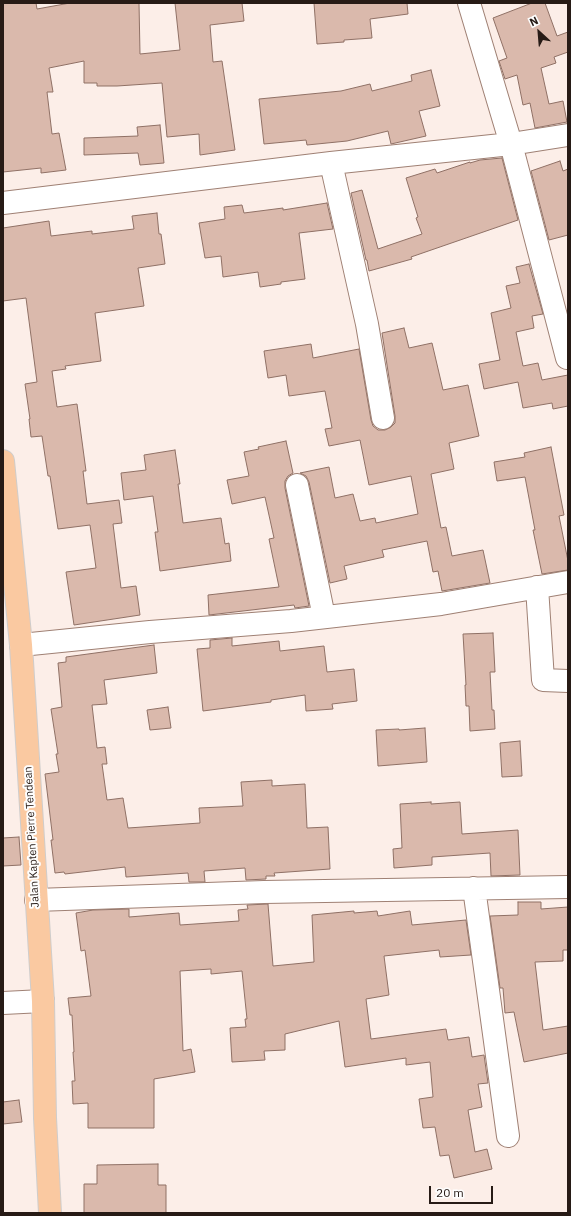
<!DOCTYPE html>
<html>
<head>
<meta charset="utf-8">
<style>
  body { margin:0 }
  #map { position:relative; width:571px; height:1216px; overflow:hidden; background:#fceee8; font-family:"IBM Plex Sans",sans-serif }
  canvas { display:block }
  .frame { position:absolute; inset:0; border:4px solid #271b16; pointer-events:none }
  .north { position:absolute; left:519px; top:12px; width:40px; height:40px; -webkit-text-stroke:3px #fefefe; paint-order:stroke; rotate:334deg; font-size:11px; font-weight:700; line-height:16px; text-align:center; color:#271b16 }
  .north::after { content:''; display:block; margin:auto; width:14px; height:18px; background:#271b16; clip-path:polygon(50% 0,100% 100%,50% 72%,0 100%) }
  .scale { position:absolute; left:429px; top:1186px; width:64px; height:18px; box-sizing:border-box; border:2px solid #271b16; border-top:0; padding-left:5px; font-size:12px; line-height:14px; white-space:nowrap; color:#271b16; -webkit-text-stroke:3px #fefefe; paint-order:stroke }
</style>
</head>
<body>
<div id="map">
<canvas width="571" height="1216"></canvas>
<div class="frame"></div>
<div class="north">N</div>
<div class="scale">20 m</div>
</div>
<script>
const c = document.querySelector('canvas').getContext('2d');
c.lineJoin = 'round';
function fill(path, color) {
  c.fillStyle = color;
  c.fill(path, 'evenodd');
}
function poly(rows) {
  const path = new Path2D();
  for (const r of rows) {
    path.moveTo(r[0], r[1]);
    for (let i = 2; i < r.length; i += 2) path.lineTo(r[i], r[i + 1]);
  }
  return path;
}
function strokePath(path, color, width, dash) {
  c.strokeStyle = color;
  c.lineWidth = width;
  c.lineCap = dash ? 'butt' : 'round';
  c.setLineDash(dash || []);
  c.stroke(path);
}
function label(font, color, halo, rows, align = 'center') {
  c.font = font + ' "IBM Plex Sans",sans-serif';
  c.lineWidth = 4;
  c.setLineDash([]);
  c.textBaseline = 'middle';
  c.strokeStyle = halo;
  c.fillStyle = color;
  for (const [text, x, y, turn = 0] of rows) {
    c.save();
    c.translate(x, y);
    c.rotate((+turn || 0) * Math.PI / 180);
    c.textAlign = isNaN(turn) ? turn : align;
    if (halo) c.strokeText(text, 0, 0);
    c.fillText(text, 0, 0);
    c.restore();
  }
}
const building = poly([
  [3,3,36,3,37,9,70,3,139,3,140,54,180,50,175,3,242,3,244,21,210,25,213,62,222,61,235,150,200,155,199,134,167,137,162,83,117,86,97,86,97,83,84,83,84,61,49,68,53,92,47,92,52,134,59,133,66,170,41,173,41,168,3,172,3,3],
  [314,3,407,3,408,14,370,19,372,38,344,40,344,42,317,44,314,3],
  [532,3,545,3,557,36,568,32,568,52,554,57,556,63,541,68,549,104,563,101,567,122,535,128,530,103,523,105,517,75,505,79,499,61,507,58,493,18,532,3],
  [431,70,440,106,419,111,426,136,391,144,388,131,347,141,307,145,306,140,264,144,259,99,341,91,370,84,372,91,412,81,411,75,431,70],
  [160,125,164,163,140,165,138,153,84,155,84,138,138,136,137,127,160,125],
  [502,158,518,220,411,257,412,259,369,271,367,260,366,260,351,193,362,190,378,249,422,234,416,218,418,217,406,178,435,169,437,173,470,162,470,163,480,160,502,158],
  [560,161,563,171,568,169,568,235,549,240,531,171,560,161],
  [327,203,333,229,299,233,305,279,281,282,281,284,260,287,258,272,223,277,221,256,205,258,199,223,225,219,224,207,242,205,244,213,283,208,283,210,327,203],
  [157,213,159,234,161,234,165,264,138,268,144,306,95,313,101,361,65,366,66,369,52,371,57,407,77,404,86,471,83,471,87,504,119,500,122,523,113,524,121,588,136,586,140,615,74,625,66,572,96,568,90,525,58,529,50,476,48,476,42,436,31,437,29,419,30,419,25,384,37,382,26,298,3,301,3,228,49,221,51,236,92,231,92,234,134,229,132,216,157,213],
  [529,264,543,314,532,316,534,328,516,332,523,366,538,363,542,380,568,375,568,406,553,409,552,403,523,408,518,382,484,389,479,364,500,360,491,313,511,308,506,286,520,283,516,267,529,264],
  [404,328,409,348,432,343,443,390,468,385,479,436,449,443,454,469,431,474,441,528,446,527,452,556,483,550,490,583,442,591,438,571,433,572,427,541,382,550,384,557,344,566,347,579,330,583,309,482,306,476,300,473,329,467,335,498,353,494,360,521,375,518,376,523,418,514,411,476,369,485,360,440,329,446,325,429,332,428,325,391,289,396,286,375,268,378,264,351,311,344,313,358,359,349,371,420,373,426,378,430,385,430,391,427,395,423,395,416,382,333,404,328],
  [286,441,293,473,288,476,285,481,285,488,309,606,295,608,294,605,209,615,208,595,279,587,269,539,274,538,265,497,232,504,227,480,249,476,244,452,259,449,258,447,286,441],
  [551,447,564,515,559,516,568,561,568,570,542,574,533,530,535,530,525,477,497,481,494,462,525,457,524,453,551,447],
  [175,450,180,484,178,484,183,523,221,518,225,544,229,543,231,561,160,571,155,532,158,532,153,496,124,500,121,473,146,470,144,455,175,450],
  [493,633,495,672,490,672,492,710,494,710,495,729,470,731,469,706,466,706,465,685,466,685,463,634,493,633],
  [232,638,232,646,279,641,280,651,324,646,327,672,354,669,357,701,332,704,333,709,306,711,305,695,271,700,271,702,203,711,197,649,210,648,210,640,232,638],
  [154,645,157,673,104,680,107,704,92,705,97,748,105,747,107,764,102,764,107,800,123,798,128,828,200,823,199,808,243,806,241,782,272,780,272,786,305,784,307,828,328,827,330,869,274,873,275,876,266,876,266,879,246,880,245,868,204,871,205,882,189,882,188,873,126,877,125,867,65,874,64,872,55,873,51,840,53,840,45,774,59,772,56,754,58,754,51,709,62,707,58,663,66,662,66,657,154,645],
  [168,707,171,728,150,730,147,710,168,707],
  [425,728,427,762,378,766,376,730,399,729,399,730,425,728],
  [520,741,522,776,502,777,500,743,520,741],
  [431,802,431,804,460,802,462,834,518,830,520,875,491,876,490,853,432,857,432,865,394,868,393,849,402,848,400,804,431,802],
  [19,837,21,865,3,866,3,838,19,837],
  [518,902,541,902,541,909,568,907,568,950,563,950,563,961,535,962,543,1030,568,1026,568,1053,524,1062,514,1012,505,1013,503,988,500,988,490,916,518,915,518,902],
  [268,904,273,966,314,962,312,915,354,911,354,913,377,911,378,916,410,911,412,925,466,920,471,955,440,957,439,950,384,956,389,995,366,999,371,1039,446,1029,448,1040,469,1037,472,1057,484,1055,488,1083,478,1084,482,1107,468,1110,475,1152,487,1149,492,1169,454,1178,449,1155,440,1156,435,1127,423,1128,419,1099,433,1097,430,1062,406,1065,406,1058,345,1067,339,1021,285,1034,285,1050,264,1051,265,1060,232,1062,230,1028,246,1027,245,1019,247,1019,242,971,211,974,211,969,180,971,183,1051,191,1049,195,1072,154,1079,154,1128,88,1128,88,1103,73,1104,72,1081,75,1081,73,1052,74,1052,72,1015,70,1015,68,998,91,996,85,950,81,951,76,913,93,910,129,909,129,917,179,913,180,925,239,921,238,910,248,909,247,905,268,904],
  [19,1100,22,1122,3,1124,3,1102,19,1100],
  [158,1164,158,1185,166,1185,166,1213,84,1213,84,1184,97,1184,97,1165,158,1164]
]);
fill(building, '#dab9ac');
strokePath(building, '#8f7065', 1);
const minor = poly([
  [469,3,511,144,567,358],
  [331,163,367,324,383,418],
  [3,203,331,163,511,144,568,135],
  [297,485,324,617],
  [537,587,543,680,568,681],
  [21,645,150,632,291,621,441,604,568,582],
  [474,888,508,1136],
  [36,900,264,892,568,887],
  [3,1003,43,1001]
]);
const major = poly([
  [3,461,21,645,43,1001,45,1118,50,1213]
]);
strokePath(minor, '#9f8074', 24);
strokePath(major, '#cfcdcc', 24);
strokePath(minor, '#fff', 22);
strokePath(major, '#fac9a1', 22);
label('11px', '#271b16', '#fefefe', [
  ["Jalan Kapten Pierre Tendean",32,837,-93]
]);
</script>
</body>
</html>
